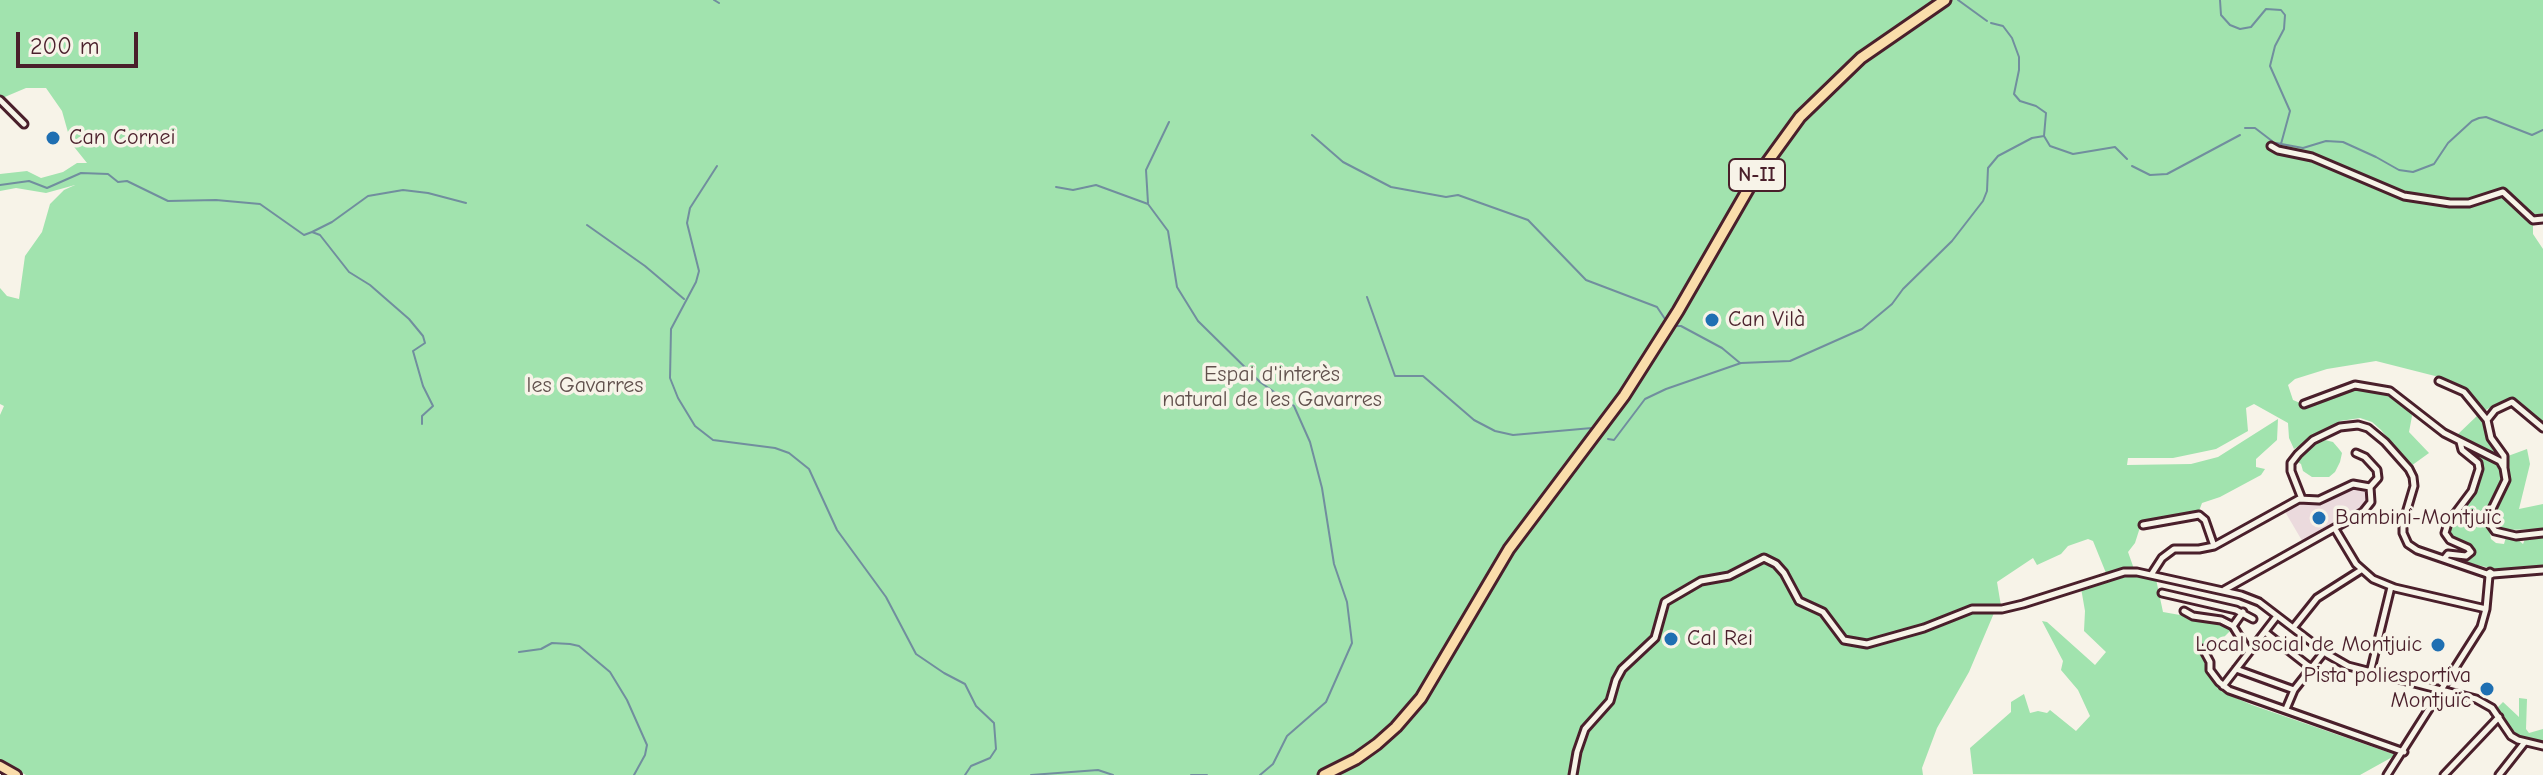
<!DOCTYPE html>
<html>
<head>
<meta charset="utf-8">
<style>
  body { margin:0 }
  #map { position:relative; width:2543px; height:775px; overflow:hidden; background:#f7f3e8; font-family:"Comic Neue",sans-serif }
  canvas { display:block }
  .scale { position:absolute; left:16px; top:32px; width:122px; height:36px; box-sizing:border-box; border:4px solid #4a1f2b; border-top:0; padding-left:10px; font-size:24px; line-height:28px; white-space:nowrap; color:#4a1f2b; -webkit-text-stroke:6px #f7f3e8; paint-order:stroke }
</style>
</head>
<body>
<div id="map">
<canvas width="2543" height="775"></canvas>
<div class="scale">200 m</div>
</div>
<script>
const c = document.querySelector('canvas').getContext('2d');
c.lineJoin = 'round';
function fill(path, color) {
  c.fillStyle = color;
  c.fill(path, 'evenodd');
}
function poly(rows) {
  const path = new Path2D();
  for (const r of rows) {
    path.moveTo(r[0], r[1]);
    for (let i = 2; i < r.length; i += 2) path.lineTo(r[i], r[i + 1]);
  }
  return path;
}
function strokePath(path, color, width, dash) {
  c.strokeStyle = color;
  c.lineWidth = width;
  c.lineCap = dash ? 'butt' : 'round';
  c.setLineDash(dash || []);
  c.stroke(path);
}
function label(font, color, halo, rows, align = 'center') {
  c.font = font + ' "Comic Neue",sans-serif';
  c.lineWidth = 7;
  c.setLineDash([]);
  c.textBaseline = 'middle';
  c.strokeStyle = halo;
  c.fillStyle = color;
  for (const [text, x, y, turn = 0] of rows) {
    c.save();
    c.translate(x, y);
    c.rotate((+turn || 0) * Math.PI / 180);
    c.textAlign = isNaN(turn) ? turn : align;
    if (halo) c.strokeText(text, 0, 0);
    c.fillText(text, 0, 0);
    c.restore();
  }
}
fill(poly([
  [2355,486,2367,489,2370,494,2370,500,2364,509,2304,544,2284,510,2301,502,2319,504]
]), '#ebdadd');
fill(poly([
  [0,0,2543,0,2543,217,2533,223,2533,234,2543,249,2543,424,2515,399,2506,399,2484,411,2465,389,2439,377,2376,361,2327,369,2295,379,2288,385,2293,400,2305,405,2353,387,2383,391,2396,397,2410,409,2412,416,2409,432,2429,453,2411,466,2381,430,2372,422,2360,418,2340,421,2294,449,2289,438,2288,423,2254,404,2246,408,2248,431,2216,449,2173,458,2128,458,2127,465,2191,464,2218,457,2278,419,2277,440,2256,459,2256,467,2265,469,2261,475,2220,497,2202,503,2199,511,2142,521,2135,543,2128,552,2134,569,2106,573,2093,541,2088,539,2068,546,2061,554,2037,565,2033,558,1997,582,2001,606,1994,613,1969,672,1937,728,1922,768,1923,775,26,775,0,761,0,415,4,406,0,404,0,288,7,296,19,299,25,256,42,232,50,204,64,190,75,185,46,193,16,188,0,191,0,174,27,171,41,178,63,172,77,163,87,163,71,143,62,111,46,88,26,88,0,99],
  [2480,413,2488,436,2502,457,2500,459,2456,436],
  [2325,440,2333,442,2339,449,2342,453,2340,462,2335,472,2329,477,2312,477,2303,471,2301,464,2296,461,2311,446],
  [2466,448,2495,461,2502,472,2502,487,2487,516,2491,539,2496,543,2504,544,2506,537,2516,538,2523,544,2525,539,2543,535,2543,566,2494,569,2457,560,2457,558,2470,558,2473,550,2469,545,2454,539,2448,534,2448,529,2473,496,2482,470,2480,462],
  [2527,449,2530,464,2519,509,2543,504,2543,529,2502,530,2493,524,2492,517,2507,490,2508,456],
  [2124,575,2156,579,2163,612,2225,623,2232,629,2221,640,2210,637,2200,649,2207,661,2206,670,2225,693,2252,705,2396,755,2360,775,1973,774,1970,748,2011,712,2011,702,2024,694,2030,713,2038,711,2047,713,2050,710,2076,731,2090,716,2078,690,2061,670,2063,661,2042,621,2047,622,2095,665,2106,652,2084,631,2085,611,2081,588],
  [2519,698,2527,699,2526,729,2529,733,2543,729,2543,742,2517,735,2497,708,2503,702,2519,717]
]), '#a1e3ae');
strokePath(poly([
  [714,0,719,3],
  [1958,0,1987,21],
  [2220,0,2221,15,2230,25,2240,29,2251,27,2266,9,2281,10,2285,15,2284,29,2275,46,2270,66,2290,111,2281,144],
  [1991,23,2003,26,2012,38,2019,57,2019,70,2014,94,2020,101,2036,106,2046,113,2044,136,2050,146,2073,154,2115,147,2127,159],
  [2245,128,2255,128,2272,141],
  [1312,135,1343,162,1391,187,1446,197,1458,195,1528,220,1586,280,1657,307,1665,319],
  [2276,143,2303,148,2326,141,2343,142,2376,157,2399,170,2413,172,2434,164,2448,143,2472,121,2479,118,2486,117,2532,135,2543,130],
  [717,166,690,208,687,223,699,271,696,282,671,329,670,378,678,398,695,426,713,440,775,448,789,453,809,469,837,530,886,597,916,654,944,673,965,684,976,706,994,723,996,749,990,758,971,766,965,775],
  [2132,166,2150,175,2167,174,2240,135],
  [0,185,29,181,47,188,81,173,108,174,118,182,127,181,168,201,216,200,260,204,304,235,312,232,320,235,349,272,370,285,409,319,423,336,425,343,413,351,423,386,433,406,422,416,422,424],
  [1056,187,1073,190,1096,185,1148,204,1168,231,1177,287,1198,321,1260,382,1294,406,1310,442,1322,488,1334,564,1347,602,1352,643,1326,702,1287,736,1273,764,1260,775],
  [1148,203,1146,170,1169,122],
  [587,225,645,266,684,299],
  [312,232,332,222,368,196,403,190,428,193,466,203],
  [1367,297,1395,376,1423,376,1474,420,1495,431,1513,435,1592,428],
  [1676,326,1681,326,1722,348,1740,363],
  [1608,439,1614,440,1645,399,1666,389,1741,363,1790,361,1862,329,1892,304,1903,289,1952,241,1983,201,1987,191,1988,168,1998,156,2032,138,2044,136],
  [519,652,541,649,552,643,570,644,579,646,610,672,627,700,647,745,645,755,634,775],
  [1031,775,1098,770,1113,775],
  [1191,775,1207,775]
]), '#718e9e', 2);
const minor = poly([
  [0,100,24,124],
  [2271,146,2278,150,2312,157,2404,196,2450,203,2469,203,2503,192,2533,220,2543,219],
  [2439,381,2464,392,2487,420,2491,438,2504,456,2504,467],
  [2304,404,2355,385,2390,391,2444,433,2500,461,2504,468,2506,480,2489,515,2490,524,2495,531,2516,536,2543,533],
  [2487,420,2495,410,2512,402,2543,428],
  [2356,453,2365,457,2377,470,2378,478,2370,487],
  [2302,499,2291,471,2291,463,2298,454,2313,440,2340,427,2358,425,2368,428,2385,442,2409,469,2413,477,2414,486,2403,523,2403,533,2408,544,2417,550,2487,574],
  [2143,525,2199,515,2205,520,2214,546],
  [2335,529,2356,564,2373,579,2395,588,2486,609],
  [2444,559,2448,554,2466,556,2471,552,2468,548,2450,540,2445,533,2448,523,2472,491,2479,469,2478,463,2462,450,2460,442],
  [2493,574,2543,570],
  [2151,575,2162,558,2174,549,2199,549,2214,546,2299,499,2319,500,2353,484,2370,487],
  [2224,590,2363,512,2371,502,2370,487],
  [2162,593,2236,610,2253,619],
  [2184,611,2193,616,2221,620,2233,626,2249,652],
  [2233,626,2243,612],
  [2293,628,2317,598,2361,570],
  [2265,632,2311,668],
  [2203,649,2210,662,2210,670],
  [2236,669,2294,690],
  [2210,670,2219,682,2229,690,2404,752],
  [2370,673,2391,587],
  [2223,686,2277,616],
  [2286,709,2294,690,2324,652],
  [1573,775,1577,752,1585,729,1610,701,1616,680,1622,669,1655,638,1665,602,1701,581,1729,576,1764,558,1776,564,1784,573,1799,601,1823,612,1844,640,1867,644,1924,628,1972,609,2002,609,2023,604,2124,572,2137,572,2241,595,2259,602,2327,654,2348,666,2476,699,2492,708,2511,736,2518,740,2543,746],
  [2387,775,2481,627,2486,609,2489,576,2487,574,2490,572,2493,574,2489,576],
  [2444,775,2499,717],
  [2499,775,2525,742]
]);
const major = poly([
  [0,766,16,775]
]);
const highway = poly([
  [1324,775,1356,759,1377,744,1396,727,1421,698,1509,549,1624,396,1678,311,1750,186,1800,117,1861,58,1945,0]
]);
strokePath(minor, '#4a1f2b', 11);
strokePath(major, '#4a1f2b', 14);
strokePath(highway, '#4a1f2b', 15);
strokePath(minor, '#f7f3e8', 5);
strokePath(major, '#faddab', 8);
strokePath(highway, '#faddab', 9);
const rail = poly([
  [0,775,1,775]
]);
strokePath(rail, '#4a1f2b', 5);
strokePath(rail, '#f7f3e8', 2, [6]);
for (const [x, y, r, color] of [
  [53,138,8,"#1f6fb2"],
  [1712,320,8,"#1f6fb2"],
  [2319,518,8,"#1f6fb2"],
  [1671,639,8,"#1f6fb2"],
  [2438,645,8,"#1f6fb2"],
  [2487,689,8,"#1f6fb2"]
]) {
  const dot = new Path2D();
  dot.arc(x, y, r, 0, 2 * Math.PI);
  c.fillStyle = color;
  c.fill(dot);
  strokePath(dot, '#f7f3e8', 3);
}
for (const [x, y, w] of [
  [1757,175,56]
]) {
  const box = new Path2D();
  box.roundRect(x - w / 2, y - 16, w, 32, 6);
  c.fillStyle = '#f7f3e8';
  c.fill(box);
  strokePath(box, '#4a1f2b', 2);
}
label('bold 20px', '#4a1f2b', null, [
  ["N-II",1757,175]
]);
label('22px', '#4a1f2b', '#f7f3e8', [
  ["Can Cornei",69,138],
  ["Can Vilà",1728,320],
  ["Bambini-Montjuïc",2335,518],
  ["Cal Rei",1687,639],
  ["Local social de Montjuic",2422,645,"right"],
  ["Pista poliesportiva",2471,676,"right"],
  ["Montjuïc",2471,701,"right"]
], 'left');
label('22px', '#60504c', '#f7f3e8', [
  ["Espai d'interès",1272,375],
  ["natural de les Gavarres",1272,400],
  ["les Gavarres",585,386]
]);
</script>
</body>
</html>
